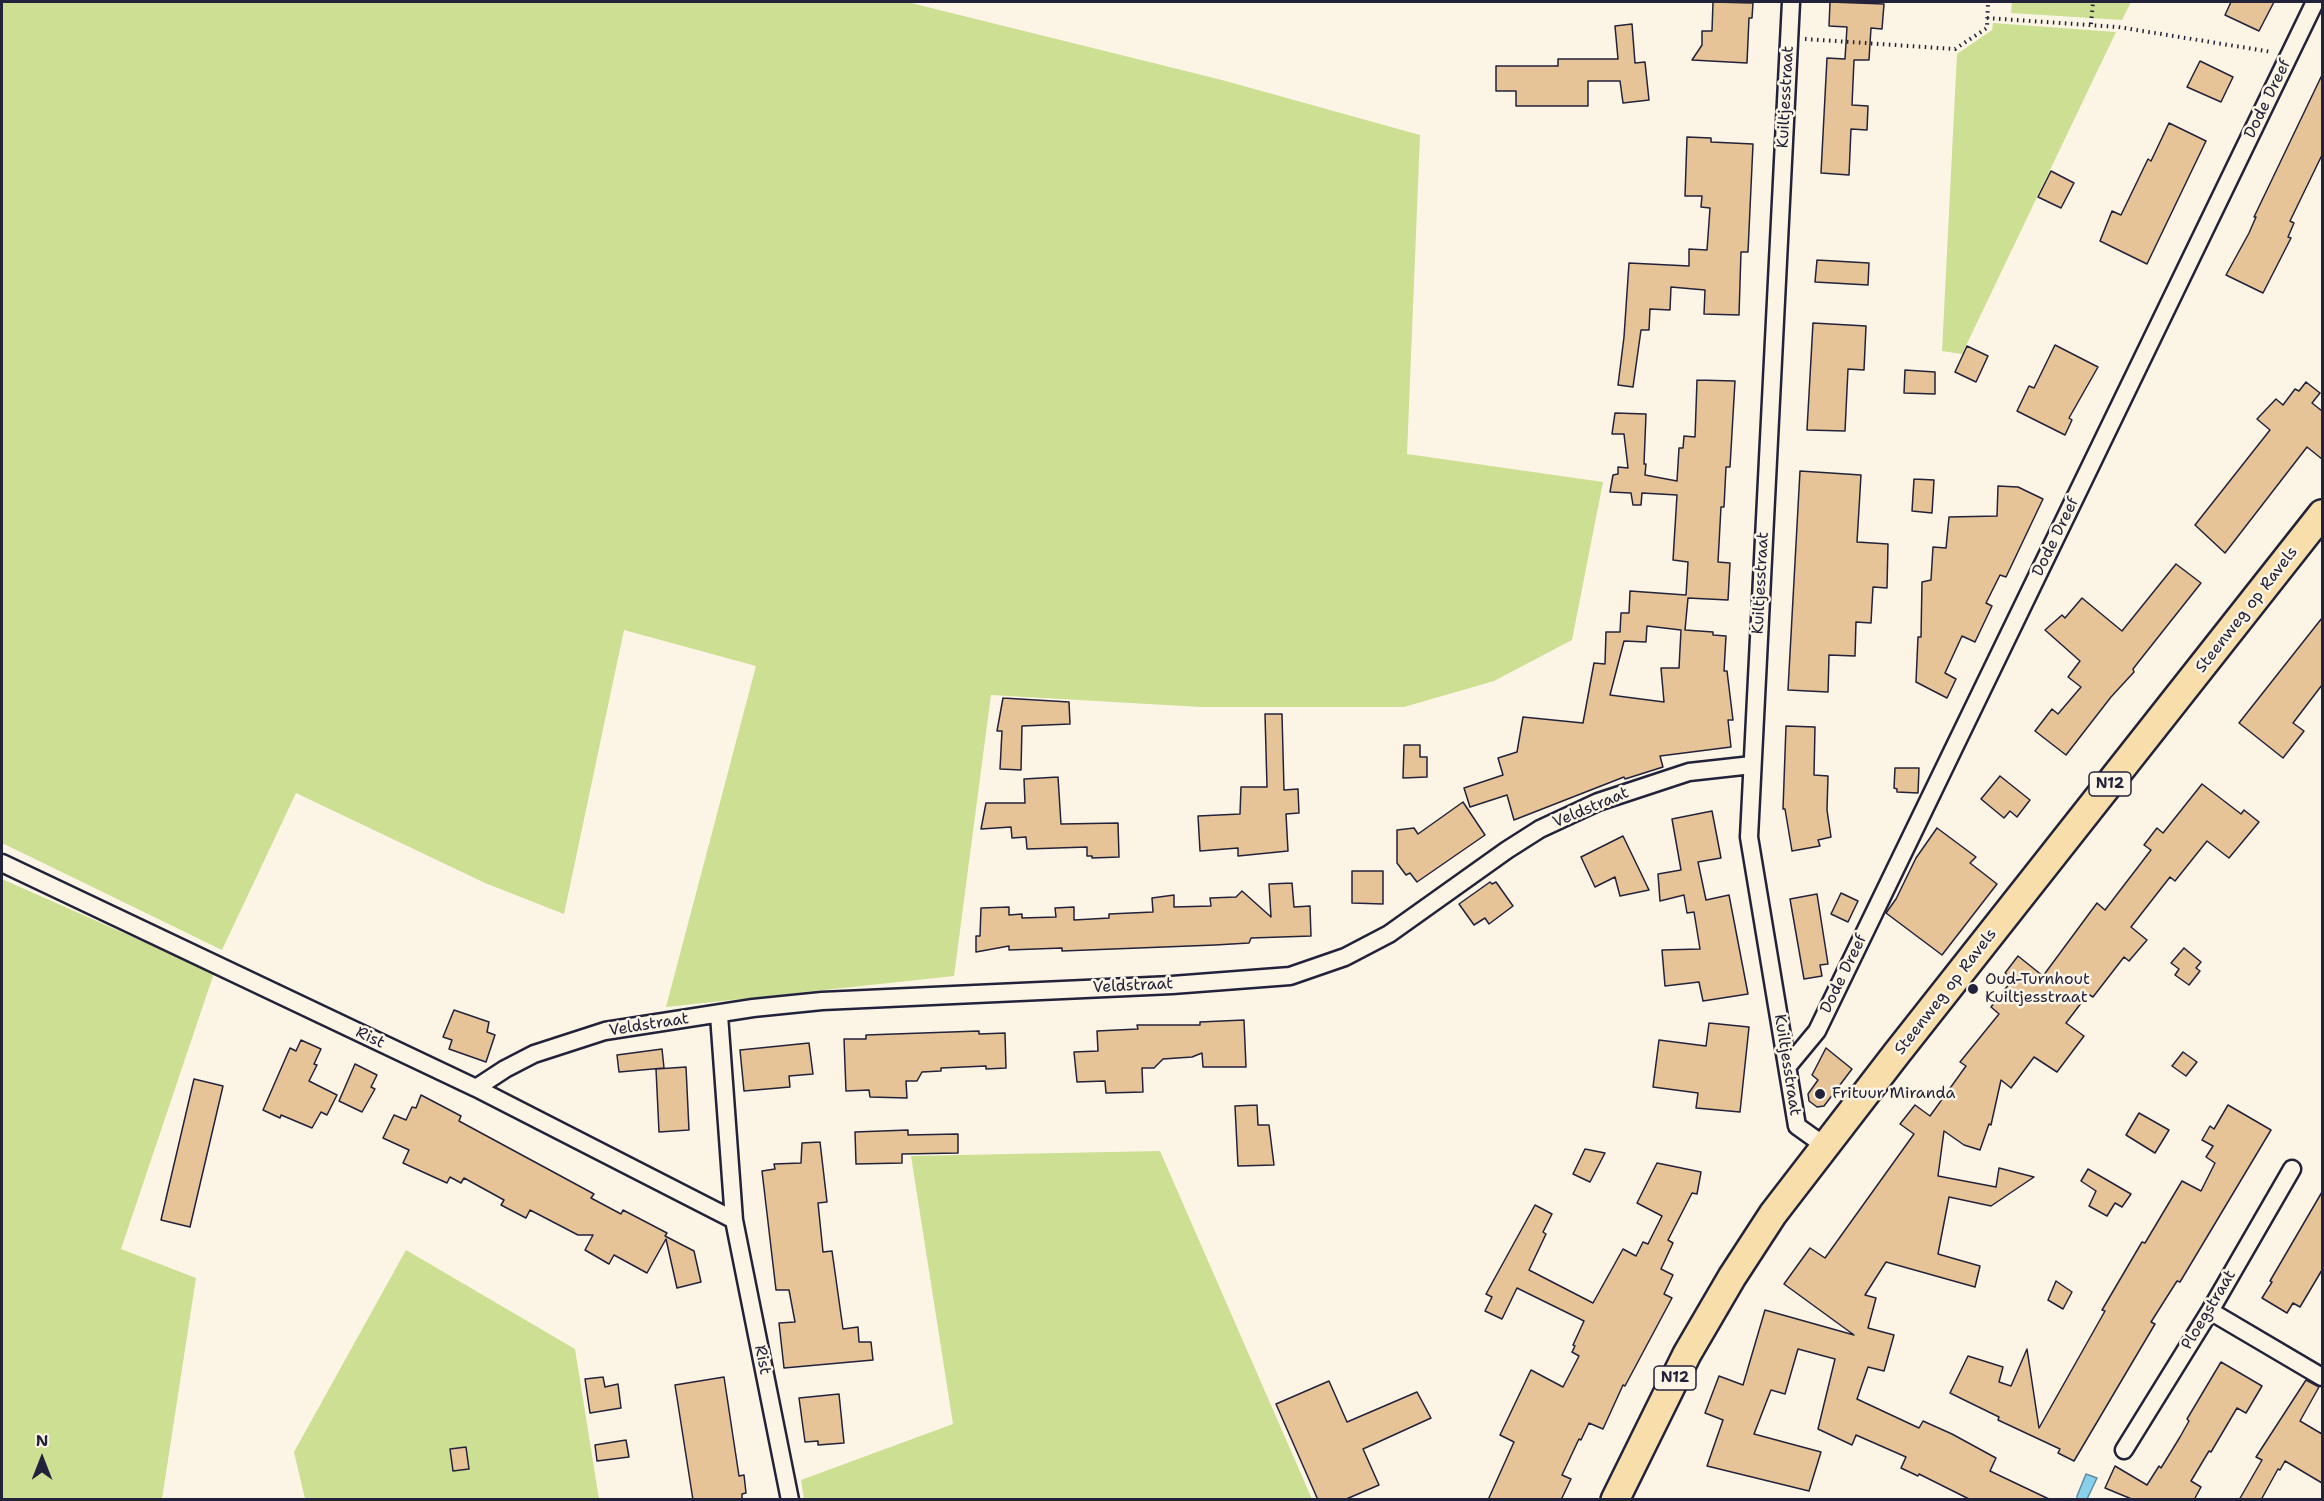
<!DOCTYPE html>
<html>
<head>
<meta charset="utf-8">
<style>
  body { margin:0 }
  #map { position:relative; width:2324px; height:1501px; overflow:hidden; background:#fcf5e5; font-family:"Shantell Sans",sans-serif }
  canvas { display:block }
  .frame { position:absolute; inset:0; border:3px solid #22223b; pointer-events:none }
  .north { position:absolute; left:12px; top:1429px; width:60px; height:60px; -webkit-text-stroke:4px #fcf5e5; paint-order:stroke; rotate:0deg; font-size:16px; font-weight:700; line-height:24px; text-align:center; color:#22223b }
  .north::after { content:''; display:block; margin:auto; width:21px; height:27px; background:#22223b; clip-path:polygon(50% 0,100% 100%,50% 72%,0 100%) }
</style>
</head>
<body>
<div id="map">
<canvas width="2324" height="1501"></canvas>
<div class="frame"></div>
<div class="north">N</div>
</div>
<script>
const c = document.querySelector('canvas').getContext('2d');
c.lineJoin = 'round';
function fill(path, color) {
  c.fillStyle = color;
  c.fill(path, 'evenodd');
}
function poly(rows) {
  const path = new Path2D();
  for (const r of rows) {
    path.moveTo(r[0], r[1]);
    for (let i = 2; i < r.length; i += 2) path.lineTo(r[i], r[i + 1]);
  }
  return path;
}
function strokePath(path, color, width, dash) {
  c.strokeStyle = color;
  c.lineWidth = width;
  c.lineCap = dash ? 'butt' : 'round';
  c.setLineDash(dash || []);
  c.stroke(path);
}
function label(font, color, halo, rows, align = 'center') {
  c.font = font + ' "Shantell Sans",sans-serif';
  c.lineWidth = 5;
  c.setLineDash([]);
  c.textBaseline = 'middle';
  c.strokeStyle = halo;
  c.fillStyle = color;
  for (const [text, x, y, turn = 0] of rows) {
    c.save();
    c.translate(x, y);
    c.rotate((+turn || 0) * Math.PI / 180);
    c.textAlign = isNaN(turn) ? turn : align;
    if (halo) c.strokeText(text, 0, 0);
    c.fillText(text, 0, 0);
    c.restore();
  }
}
fill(poly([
  [2,2,907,2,1222,80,1420,135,1407,454,1603,482,1572,640,1494,681,1404,707,1201,707,991,695,954,976,666,1007,756,666,624,630,564,914,485,883,296,793,222,950,2,843],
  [2012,2,2131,2,2122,20,2011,13],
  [1993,23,2116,32,1962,354,1942,351,1957,54,1992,30],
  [2,879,214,973,121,1249,196,1278,162,1499,2,1499],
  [1160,1151,1312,1499,804,1499,801,1480,953,1424,911,1156],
  [406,1250,575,1349,599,1499,305,1499,294,1452]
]), '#ccdf93');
const water = poly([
  [2086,1474,2097,1478,2087,1499,2077,1499,2077,1496,2086,1474]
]);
fill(water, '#89d0ea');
strokePath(water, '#608aa4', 1.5);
const building = poly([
  [1713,2,1753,3,1752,18,1749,18,1747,63,1692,60,1702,45,1702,31,1712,31,1713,2],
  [1830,2,1884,4,1882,29,1871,28,1869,60,1854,60,1852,105,1868,106,1867,130,1851,129,1849,175,1821,173,1827,58,1845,59,1847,27,1829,26,1830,2],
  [2231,2,2274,2,2259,31,2225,15,2231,2],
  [1632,24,1635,63,1645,62,1649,100,1623,103,1620,81,1588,81,1588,106,1516,106,1516,91,1496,91,1496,66,1558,66,1558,59,1618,59,1615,26,1632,24],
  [2200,61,2233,77,2221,102,2187,87,2200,61],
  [2322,75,2322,155,2290,221,2294,223,2288,237,2291,238,2263,293,2226,275,2249,233,2256,217,2254,217,2322,75],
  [2169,123,2206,141,2147,264,2100,241,2112,211,2121,215,2148,159,2151,161,2169,123],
  [1687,137,1711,138,1711,142,1753,144,1748,252,1741,252,1739,315,1704,314,1705,290,1671,287,1670,310,1650,309,1649,330,1641,330,1633,387,1618,385,1624,337,1629,263,1689,266,1689,249,1707,250,1710,208,1701,207,1702,196,1685,196,1687,137],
  [2051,171,2074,183,2061,208,2038,197,2051,171],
  [1817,260,1869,263,1868,285,1815,282,1817,260],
  [1813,323,1866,326,1864,370,1848,369,1845,431,1807,430,1813,323],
  [2055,345,2098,367,2069,418,2072,420,2065,435,2017,411,2029,386,2034,388,2055,345],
  [1967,346,1988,356,1976,382,1955,372,1967,346],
  [1905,370,1935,372,1935,394,1904,393,1905,370],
  [1697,380,1735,381,1730,467,1726,467,1724,507,1721,507,1718,562,1730,563,1728,600,1688,598,1685,630,1713,632,1713,635,1726,636,1724,671,1727,671,1733,720,1728,720,1731,747,1660,756,1663,767,1625,779,1624,777,1514,820,1507,795,1470,807,1464,788,1503,775,1498,758,1517,752,1523,717,1583,723,1594,663,1605,664,1606,632,1620,632,1621,613,1629,613,1630,591,1686,595,1688,562,1673,560,1677,495,1642,493,1641,505,1633,505,1631,493,1610,492,1613,475,1618,474,1618,467,1628,468,1624,434,1612,434,1615,413,1646,414,1644,464,1646,464,1645,475,1677,481,1679,448,1683,448,1684,436,1695,437,1697,380],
  [1647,626,1681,630,1679,668,1661,668,1664,702,1610,695,1624,641,1646,642,1647,626],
  [2306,382,2320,393,2312,403,2322,411,2322,459,2307,447,2225,553,2195,525,2270,430,2257,419,2276,399,2283,405,2295,389,2299,391,2306,382],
  [1800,471,1861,475,1857,542,1888,544,1887,588,1873,587,1871,623,1856,622,1855,656,1829,655,1828,692,1788,690,1800,471],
  [1914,479,1934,480,1932,513,1912,511,1914,479],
  [1998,486,2018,487,2043,499,2006,577,2000,575,1986,603,1992,606,1975,642,1962,636,1945,673,1956,679,1947,698,1916,682,1918,637,1921,637,1922,582,1931,580,1933,547,1946,548,1949,517,1997,516,1998,486],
  [2176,564,2201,583,2140,660,2133,669,2134,672,2111,697,2066,755,2035,731,2052,709,2058,714,2081,687,2068,677,2080,661,2045,630,2062,615,2065,618,2082,598,2122,631,2176,564],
  [2322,618,2322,685,2293,723,2304,731,2283,758,2239,723,2322,618],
  [1003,698,1069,702,1070,724,1022,726,1021,770,1000,769,1002,731,997,731,1003,698],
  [1265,714,1282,714,1284,790,1298,789,1299,813,1286,814,1288,851,1238,856,1238,848,1200,851,1198,816,1240,814,1241,787,1267,787,1265,714],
  [1786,726,1815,727,1814,775,1828,776,1827,810,1831,837,1818,840,1820,846,1792,851,1785,809,1783,809,1786,726],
  [1404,745,1420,745,1420,757,1427,757,1427,777,1403,778,1404,745],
  [1895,768,1919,768,1918,793,1897,792,1897,789,1894,788,1895,768],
  [2000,776,2030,800,2017,817,2010,811,2004,818,1981,799,2000,776],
  [1058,777,1061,824,1118,823,1119,857,1092,858,1092,856,1087,856,1087,847,1027,849,1026,837,1012,838,1011,827,981,829,986,803,1025,803,1024,779,1058,777],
  [2202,784,2241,814,2244,810,2259,822,2229,858,2207,841,2175,881,2170,877,2131,927,2147,940,2129,961,2124,957,2093,997,2088,994,2066,1023,2084,1036,2057,1072,2034,1057,2011,1088,2001,1080,1991,1125,1989,1124,1980,1150,1964,1145,1944,1131,1938,1176,1996,1187,1999,1168,2034,1177,1991,1206,1949,1197,1938,1254,1980,1266,1975,1287,1886,1262,1865,1295,1876,1298,1868,1328,1894,1335,1884,1371,1868,1367,1857,1399,1919,1428,1923,1421,1952,1434,1996,1458,1990,1471,2051,1500,1971,1500,1919,1474,1918,1476,1901,1468,1906,1457,1856,1435,1852,1445,1818,1429,1835,1359,1798,1349,1785,1394,1771,1390,1754,1434,1821,1452,1809,1491,1707,1466,1723,1420,1705,1413,1719,1376,1743,1385,1765,1310,1854,1335,1784,1284,1810,1248,1825,1258,1914,1134,1900,1124,1915,1105,1930,1116,1966,1066,1960,1062,1999,1014,1991,1007,2013,979,2005,973,2018,956,2043,976,2097,903,2105,910,2151,850,2144,845,2157,828,2163,833,2202,784],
  [1463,802,1485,835,1417,882,1410,873,1406,875,1397,863,1397,830,1414,828,1418,834,1463,802],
  [1712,811,1721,858,1698,862,1706,900,1729,895,1748,994,1703,1001,1699,982,1665,986,1662,950,1700,949,1694,912,1687,913,1684,895,1660,901,1658,874,1681,870,1672,819,1712,811],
  [1937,828,1976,857,1970,863,1997,884,1942,955,1886,913,1896,899,1916,858,1937,828],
  [1623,836,1649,890,1620,896,1615,877,1595,887,1581,857,1623,836],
  [1352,871,1383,871,1383,904,1352,903,1352,871],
  [1490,882,1492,884,1496,882,1513,906,1489,924,1485,918,1474,925,1459,904,1490,882],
  [1292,883,1294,907,1310,906,1311,936,1251,938,1249,943,1215,945,1062,951,1062,948,1009,950,1009,946,976,952,976,936,980,936,981,908,1009,907,1009,915,1022,914,1022,918,1056,917,1055,908,1074,907,1074,920,1109,918,1109,914,1153,912,1152,898,1174,895,1174,907,1211,906,1210,898,1236,897,1242,891,1271,917,1269,884,1292,883],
  [1841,893,1858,901,1848,922,1831,914,1841,893],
  [1817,894,1828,964,1820,965,1822,976,1804,979,1790,899,1817,894],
  [2184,948,2201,962,2196,968,2200,971,2189,985,2175,975,2179,969,2171,963,2184,948],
  [454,1010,489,1022,487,1032,495,1035,486,1062,449,1049,452,1040,443,1037,454,1010],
  [1244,1020,1246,1067,1203,1067,1202,1053,1192,1057,1163,1059,1154,1068,1142,1068,1143,1092,1106,1093,1105,1081,1077,1082,1074,1052,1098,1051,1097,1031,1138,1029,1137,1025,1200,1025,1200,1022,1244,1020],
  [1709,1023,1749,1027,1740,1112,1696,1108,1698,1093,1653,1087,1659,1040,1706,1046,1709,1023],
  [979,1031,979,1034,1005,1033,1006,1068,986,1069,986,1066,941,1068,941,1071,922,1072,917,1081,906,1081,907,1098,870,1097,869,1090,846,1091,844,1039,866,1039,866,1035,979,1031],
  [301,1040,321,1049,314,1064,317,1065,309,1081,337,1095,327,1115,321,1112,312,1128,281,1115,280,1118,263,1110,290,1048,296,1051,301,1040],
  [809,1043,813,1074,789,1076,790,1087,744,1091,740,1050,809,1043],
  [1826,1048,1852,1069,1824,1106,1817,1107,1809,1101,1808,1094,1818,1080,1812,1075,1826,1048],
  [662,1049,664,1068,619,1072,617,1055,662,1049],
  [2183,1052,2197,1062,2186,1076,2172,1066,2183,1052],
  [355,1064,377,1075,371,1087,375,1089,362,1112,339,1101,355,1064],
  [686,1067,689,1130,659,1132,656,1069,686,1067],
  [194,1079,223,1086,190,1227,161,1220,194,1079],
  [421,1095,461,1116,459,1121,594,1194,591,1198,621,1214,623,1210,667,1233,665,1236,694,1251,701,1282,677,1288,666,1239,647,1273,614,1255,609,1264,585,1250,593,1235,578,1235,530,1210,526,1218,501,1205,504,1200,464,1178,461,1183,450,1177,447,1183,403,1163,409,1150,383,1138,394,1115,406,1120,412,1107,416,1108,421,1095],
  [1257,1105,1258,1125,1269,1125,1274,1165,1238,1166,1235,1106,1257,1105],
  [2228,1105,2271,1130,2180,1282,2177,1281,2151,1322,2155,1324,2074,1461,2058,1453,2060,1449,1998,1420,1999,1417,1950,1393,1968,1356,2003,1367,1999,1382,2011,1386,2027,1349,2039,1428,2105,1311,2102,1310,2142,1242,2145,1243,2182,1181,2201,1191,2215,1163,2206,1157,2213,1146,2202,1140,2210,1126,2214,1129,2228,1105],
  [2139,1113,2169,1130,2155,1153,2126,1135,2139,1113],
  [908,1130,908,1135,958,1134,958,1153,902,1154,902,1163,856,1164,855,1132,908,1130],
  [820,1142,827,1202,818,1203,823,1252,832,1251,843,1329,858,1327,859,1342,871,1342,873,1360,784,1368,779,1323,795,1322,789,1290,776,1290,762,1171,775,1169,774,1164,801,1163,802,1143,820,1142],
  [1585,1149,1605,1153,1590,1182,1573,1174,1585,1149],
  [1657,1163,1701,1172,1697,1194,1692,1193,1668,1240,1673,1243,1661,1269,1673,1275,1664,1294,1672,1298,1625,1386,1623,1385,1603,1429,1589,1423,1581,1440,1579,1439,1562,1475,1571,1479,1561,1500,1488,1500,1514,1442,1500,1435,1531,1370,1563,1387,1579,1356,1572,1352,1575,1346,1573,1345,1584,1321,1517,1288,1502,1319,1485,1311,1492,1297,1486,1294,1535,1205,1552,1214,1543,1232,1546,1234,1529,1270,1593,1303,1623,1249,1636,1256,1643,1242,1648,1244,1662,1216,1637,1203,1657,1163],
  [2088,1169,2131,1194,2122,1207,2115,1203,2107,1216,2089,1206,2096,1191,2081,1181,2088,1169],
  [2322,1192,2322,1270,2300,1307,2293,1303,2287,1313,2262,1298,2272,1282,2270,1281,2322,1192],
  [2056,1281,2072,1292,2063,1309,2048,1300,2056,1281],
  [2221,1362,2262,1386,2246,1413,2237,1408,2211,1452,2209,1451,2191,1481,2201,1487,2194,1500,2134,1500,2105,1488,2115,1466,2147,1485,2159,1466,2161,1468,2180,1437,2189,1421,2187,1419,2221,1362],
  [603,1377,605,1387,618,1384,621,1408,590,1413,585,1379,603,1377],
  [724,1377,739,1476,744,1475,746,1493,742,1494,742,1500,693,1500,675,1385,724,1377],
  [2306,1380,2319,1387,2300,1421,2322,1434,2322,1483,2285,1461,2280,1470,2278,1469,2261,1500,2239,1500,2262,1460,2256,1457,2306,1380],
  [1329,1381,1347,1422,1417,1392,1431,1418,1363,1449,1379,1485,1344,1500,1318,1500,1276,1404,1329,1381],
  [839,1394,844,1443,818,1445,818,1441,805,1442,799,1398,839,1394],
  [626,1440,629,1457,597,1461,595,1445,626,1440],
  [466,1447,469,1469,453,1471,450,1449,466,1447]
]);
fill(building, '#e7c398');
strokePath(building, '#22223b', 1.5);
const street = poly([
  [1791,2,1749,837,1797,1126,1825,1146],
  [2,863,476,1088,734,1220],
  [719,1015,734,1220,790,1500],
  [1788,1066,1817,1031,2315,2],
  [476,1088,505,1069,534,1054,605,1031,753,1008,822,1001,1172,985,1290,976,1345,957,1389,934,1507,850,1540,829,1598,802,1689,772,1752,765],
  [2210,1311,2322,1377],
  [2124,1450,2210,1311,2292,1169]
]);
const primary = poly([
  [1615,1500,1687,1354,1732,1277,1773,1214,1897,1053,2322,514]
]);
strokePath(street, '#22223b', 21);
strokePath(primary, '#22223b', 32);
strokePath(poly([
  [1987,18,2118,27,2272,52],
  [2091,24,2093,2],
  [1805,39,1955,49,1987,28,1988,2]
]), '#22223b', 4, [1.5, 4.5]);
strokePath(street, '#fcf5e5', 16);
strokePath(primary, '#f8deab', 27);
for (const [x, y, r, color] of [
  [1973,989,6,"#22223b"],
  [1820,1094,6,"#22223b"]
]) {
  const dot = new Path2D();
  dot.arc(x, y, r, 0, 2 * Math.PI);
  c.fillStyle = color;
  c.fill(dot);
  strokePath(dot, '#fcf5e5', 2);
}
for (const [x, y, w] of [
  [2110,784,42],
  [1675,1378,42]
]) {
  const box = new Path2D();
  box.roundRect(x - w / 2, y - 12, w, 24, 4.5);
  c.fillStyle = '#fcf5e5';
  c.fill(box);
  strokePath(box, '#22223b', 1.5);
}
label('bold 15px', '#22223b', null, [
  ["N12",2110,784],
  ["N12",1675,1378]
]);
label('16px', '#22223b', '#fcf5e5', [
  ["Kuiltjesstraat",1786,97,-87],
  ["Dode Dreef",2268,99,-64],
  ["Dode Dreef",2056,537,-64],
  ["Kuiltjesstraat",1761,583,-87],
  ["Steenweg op Ravels",2247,610,-52],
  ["Veldstraat",1591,808,-23],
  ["Dode Dreef",1844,974,-64],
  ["Veldstraat",1133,986,-3],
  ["Steenweg op Ravels",1946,992,-52],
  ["Veldstraat",649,1025,-9],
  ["Rist",370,1038,25],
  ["Kuiltjesstraat",1787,1065,81],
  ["Ploegstraat",2209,1310,-59],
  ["Rist",762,1360,79]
]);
label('16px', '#22223b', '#fcf5e5', [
  ["Oud-Turnhout",1985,980],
  ["Kuiltjesstraat",1985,998],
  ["Frituur Miranda",1832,1094]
], 'left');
</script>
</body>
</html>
